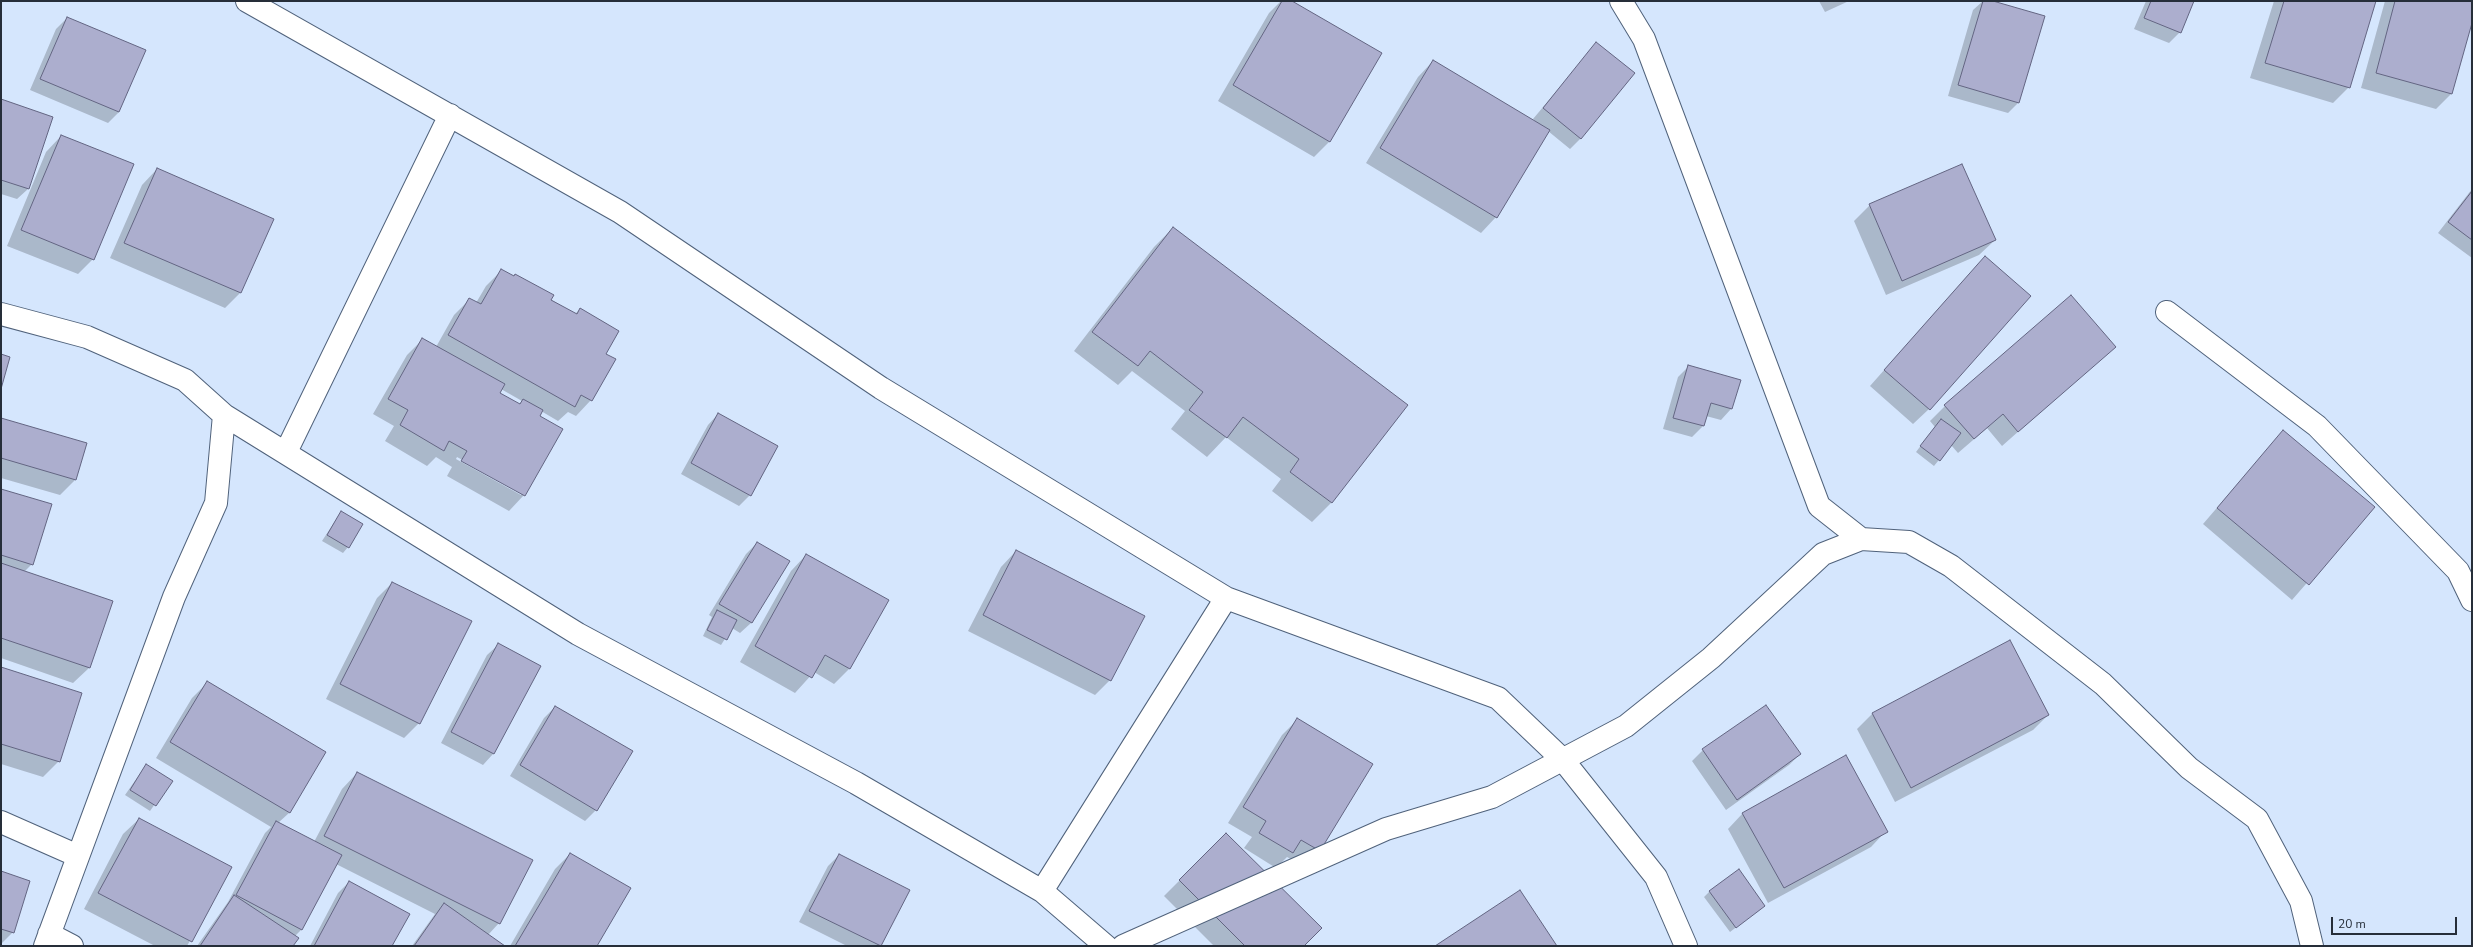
<!DOCTYPE html>
<html>
<head>
<meta charset="utf-8">
<style>
  body { margin:0 }
  #map { position:relative; width:2473px; height:947px; overflow:hidden; background:#d5e6fd; font-family:"Nunito Sans",sans-serif }
  canvas { display:block }
  .frame { position:absolute; inset:0; border:2px solid #262e39; pointer-events:none }
  .scale { position:absolute; left:2331px; top:917px; width:126px; height:18px; box-sizing:border-box; border:2px solid #262e39; border-top:0; padding-left:5px; font-size:12px; line-height:14px; white-space:nowrap; color:#262e39; -webkit-text-stroke:3px #d5e6fd; paint-order:stroke }
</style>
</head>
<body>
<div id="map">
<canvas width="2473" height="947"></canvas>
<div class="frame"></div>
<div class="scale">20 m</div>
</div>
<script>
const c = document.querySelector('canvas').getContext('2d');
c.lineJoin = 'round';
function fill(path, color) {
  c.fillStyle = color;
  c.fill(path, 'evenodd');
}
function poly(rows) {
  const path = new Path2D();
  for (const r of rows) {
    path.moveTo(r[0], r[1]);
    for (let i = 2; i < r.length; i += 2) path.lineTo(r[i], r[i + 1]);
  }
  return path;
}
function strokePath(path, color, width, dash) {
  c.strokeStyle = color;
  c.lineWidth = width;
  c.lineCap = dash ? 'butt' : 'round';
  c.setLineDash(dash || []);
  c.stroke(path);
}
fill(poly([
  [1281,1,1290,1,1330,141,1314,157,1218,101,1269,13],
  [1819,1,1849,1,1825,12],
  [1983,1,1989,1,2018,103,2008,113,1948,96,1973,10],
  [2146,1,2193,1,2180,32,2169,43,2134,29],
  [2274,1,2375,1,2349,87,2333,103,2250,78],
  [2385,1,2472,1,2472,20,2451,94,2436,109,2361,88],
  [67,18,119,112,108,123,30,90,56,29],
  [1596,44,1581,138,1570,149,1548,131,1496,217,1481,233,1366,163,1418,77,1433,61,1536,122,1533,119],
  [1,100,28,189,17,199,1,194],
  [61,136,93,259,78,274,7,246,46,152],
  [157,169,240,293,225,308,110,258,142,185],
  [2472,189,2472,258,2438,233],
  [1870,205,1995,240,1979,255,1886,295,1854,221],
  [1173,228,1406,405,1331,503,1312,522,1272,491,1281,479,1226,437,1207,457,1171,429,1185,411,1132,371,1118,385,1074,351,1154,247],
  [502,270,575,314,580,309,605,354,591,400,576,416,568,412,558,421,541,411,524,495,509,511,447,476,452,467,436,457,427,466,385,441,394,426,373,414,407,355,422,340,436,347,454,315,470,299,476,303,486,286],
  [501,389,522,401,518,405,499,394],
  [457,457,521,492,521,495,456,459],
  [1970,273,1929,409,1913,424,1870,386],
  [2115,346,2002,446,1987,428,1958,453,1951,445,1934,466,1916,452,1935,427,1930,421,1945,406],
  [1688,367,1731,409,1721,420,1706,416,1703,426,1692,437,1663,429,1678,377],
  [718,414,750,495,739,506,681,474,708,425],
  [1,419,75,480,60,495,1,478],
  [2283,431,2373,507,2292,600,2203,524],
  [1,490,32,564,24,572,112,602,89,668,73,683,1,658],
  [341,512,348,547,343,553,322,541],
  [757,543,788,561,751,623,740,633,732,628,721,645,703,636,712,617,709,615,746,554],
  [1016,551,1110,680,1095,695,968,631,1001,567],
  [806,555,849,669,834,684,814,672,795,693,740,662,791,571],
  [392,583,419,723,404,738,326,699,377,598],
  [2010,641,2048,715,2033,730,1895,802,1857,729,1872,714],
  [498,645,540,666,493,754,483,765,441,743,487,655],
  [1,668,59,761,43,777,1,764],
  [207,683,325,753,289,813,278,823,314,842,342,789,357,773,499,923,488,935,503,946,412,946,435,914,336,864,301,930,295,936,292,946,197,946,228,902,265,833,271,827,156,758,192,698],
  [555,707,596,810,585,821,510,776,544,718],
  [1297,720,1319,851,1304,866,1287,857,1276,868,1244,848,1252,837,1228,823,1282,735],
  [1703,750,1800,754,1789,765,1726,810,1692,761],
  [146,765,171,781,150,811,125,795],
  [1743,813,1886,831,1871,847,1768,903,1728,829],
  [139,819,231,867,187,946,155,946,84,909,123,834],
  [1226,834,1302,946,1214,946,1164,896],
  [570,854,596,946,510,946,555,869],
  [839,855,908,891,879,946,847,946,799,922,828,866],
  [1,872,13,932,2,943,1,943],
  [349,882,391,946,310,946,338,893],
  [1710,891,1764,906,1730,932,1704,897]
]), '#0003');
const building = poly([
  [1282,1,1292,1,1382,53,1330,142,1233,85,1282,1],
  [1983,1,1993,1,2045,16,2019,103,1958,85,1983,1],
  [2151,1,2194,1,2181,33,2144,18,2151,1],
  [2284,1,2376,1,2350,88,2265,63,2284,1],
  [2395,1,2472,1,2472,23,2452,94,2376,73,2395,1],
  [67,17,146,50,119,112,40,79,67,17],
  [1596,42,1635,73,1581,139,1543,108,1596,42],
  [1433,60,1550,130,1497,218,1380,148,1433,60],
  [1,99,53,117,29,189,1,180,1,99],
  [61,135,134,164,94,260,21,230,61,135],
  [1962,164,1996,240,1902,281,1869,204,1962,164],
  [157,168,274,219,241,293,124,243,157,168],
  [2472,191,2472,240,2448,222,2472,191],
  [1173,227,1408,405,1332,503,1290,472,1299,459,1243,417,1227,438,1189,410,1203,392,1150,351,1138,366,1092,332,1173,227],
  [1985,256,2031,296,1930,410,1884,370,1985,256],
  [501,269,514,276,515,274,554,295,551,300,577,314,580,308,619,331,606,354,616,359,592,401,581,395,575,407,448,335,469,298,481,304,501,269],
  [2071,295,2116,347,2018,432,2003,414,1974,439,1944,405,2071,295],
  [422,338,505,384,500,393,520,404,523,399,543,410,540,416,563,429,525,496,461,461,467,451,449,441,444,451,400,425,408,410,388,399,422,338],
  [1,354,10,357,1,389,1,354],
  [1688,365,1741,380,1732,409,1711,403,1704,426,1673,418,1688,365],
  [718,413,778,446,751,496,691,463,718,413],
  [1,418,87,443,76,480,1,458,1,418],
  [1941,419,1961,433,1940,461,1920,446,1941,419],
  [2283,430,2375,507,2309,585,2217,508,2283,430],
  [1,489,52,504,33,565,1,555,1,489],
  [341,511,363,524,349,548,327,535,341,511],
  [757,542,790,561,752,623,719,604,757,542],
  [1016,550,1145,616,1111,681,983,615,1016,550],
  [806,554,889,600,850,669,825,655,812,678,755,646,806,554],
  [1,563,113,601,90,668,1,638,1,563],
  [392,582,472,621,420,724,340,684,392,582],
  [717,610,737,620,727,640,707,630,717,610],
  [2010,640,2049,715,1911,788,1872,713,2010,640],
  [498,643,541,666,494,754,451,732,498,643],
  [1,667,82,693,60,762,1,744,1,667],
  [207,681,326,752,290,813,170,742,207,681],
  [1766,705,1801,754,1737,800,1702,749,1766,705],
  [555,706,633,751,597,811,520,765,555,706],
  [1297,718,1373,764,1320,851,1301,840,1293,853,1259,833,1266,821,1243,807,1297,718],
  [1846,755,1888,832,1784,888,1742,813,1846,755],
  [146,764,173,781,156,806,130,790,146,764],
  [357,772,533,860,500,924,324,836,357,772],
  [139,818,232,867,192,942,98,893,139,818],
  [276,821,342,855,302,930,236,895,276,821],
  [1226,833,1322,928,1304,946,1245,946,1179,880,1226,833],
  [570,853,631,888,597,946,515,946,570,853],
  [839,854,910,890,881,946,809,911,839,854],
  [1739,869,1765,906,1736,928,1709,891,1739,869],
  [1,871,30,881,14,933,1,929,1,871],
  [349,881,410,914,392,946,314,946,349,881],
  [1520,890,1557,946,1435,946,1520,890],
  [234,895,299,938,293,946,200,946,234,895],
  [444,903,505,946,414,946,444,903]
]);
fill(building, '#acaece');
strokePath(building, '#636582', 1);
const minor = poly([
  [247,1,620,212,881,388,1226,598,1498,698,1563,760,1656,877,1686,946],
  [1621,1,1644,39,1819,506,1861,539],
  [2167,312,2317,426,2458,571,2472,600],
  [1,314,87,337,185,380,224,415,578,634,856,783,1042,891,1106,946],
  [286,452,450,115],
  [1,822,78,856],
  [1042,891,1226,598],
  [49,934,72,946],
  [45,946,174,597,216,503,224,415],
  [1123,946,1386,829,1492,797,1626,726,1711,658,1823,554,1861,539,1909,542,1951,566,2103,684,2189,768,2257,819,2301,901,2312,946]
]);
strokePath(minor, '#50627b', 24);
strokePath(minor, '#fff', 22);
</script>
</body>
</html>
